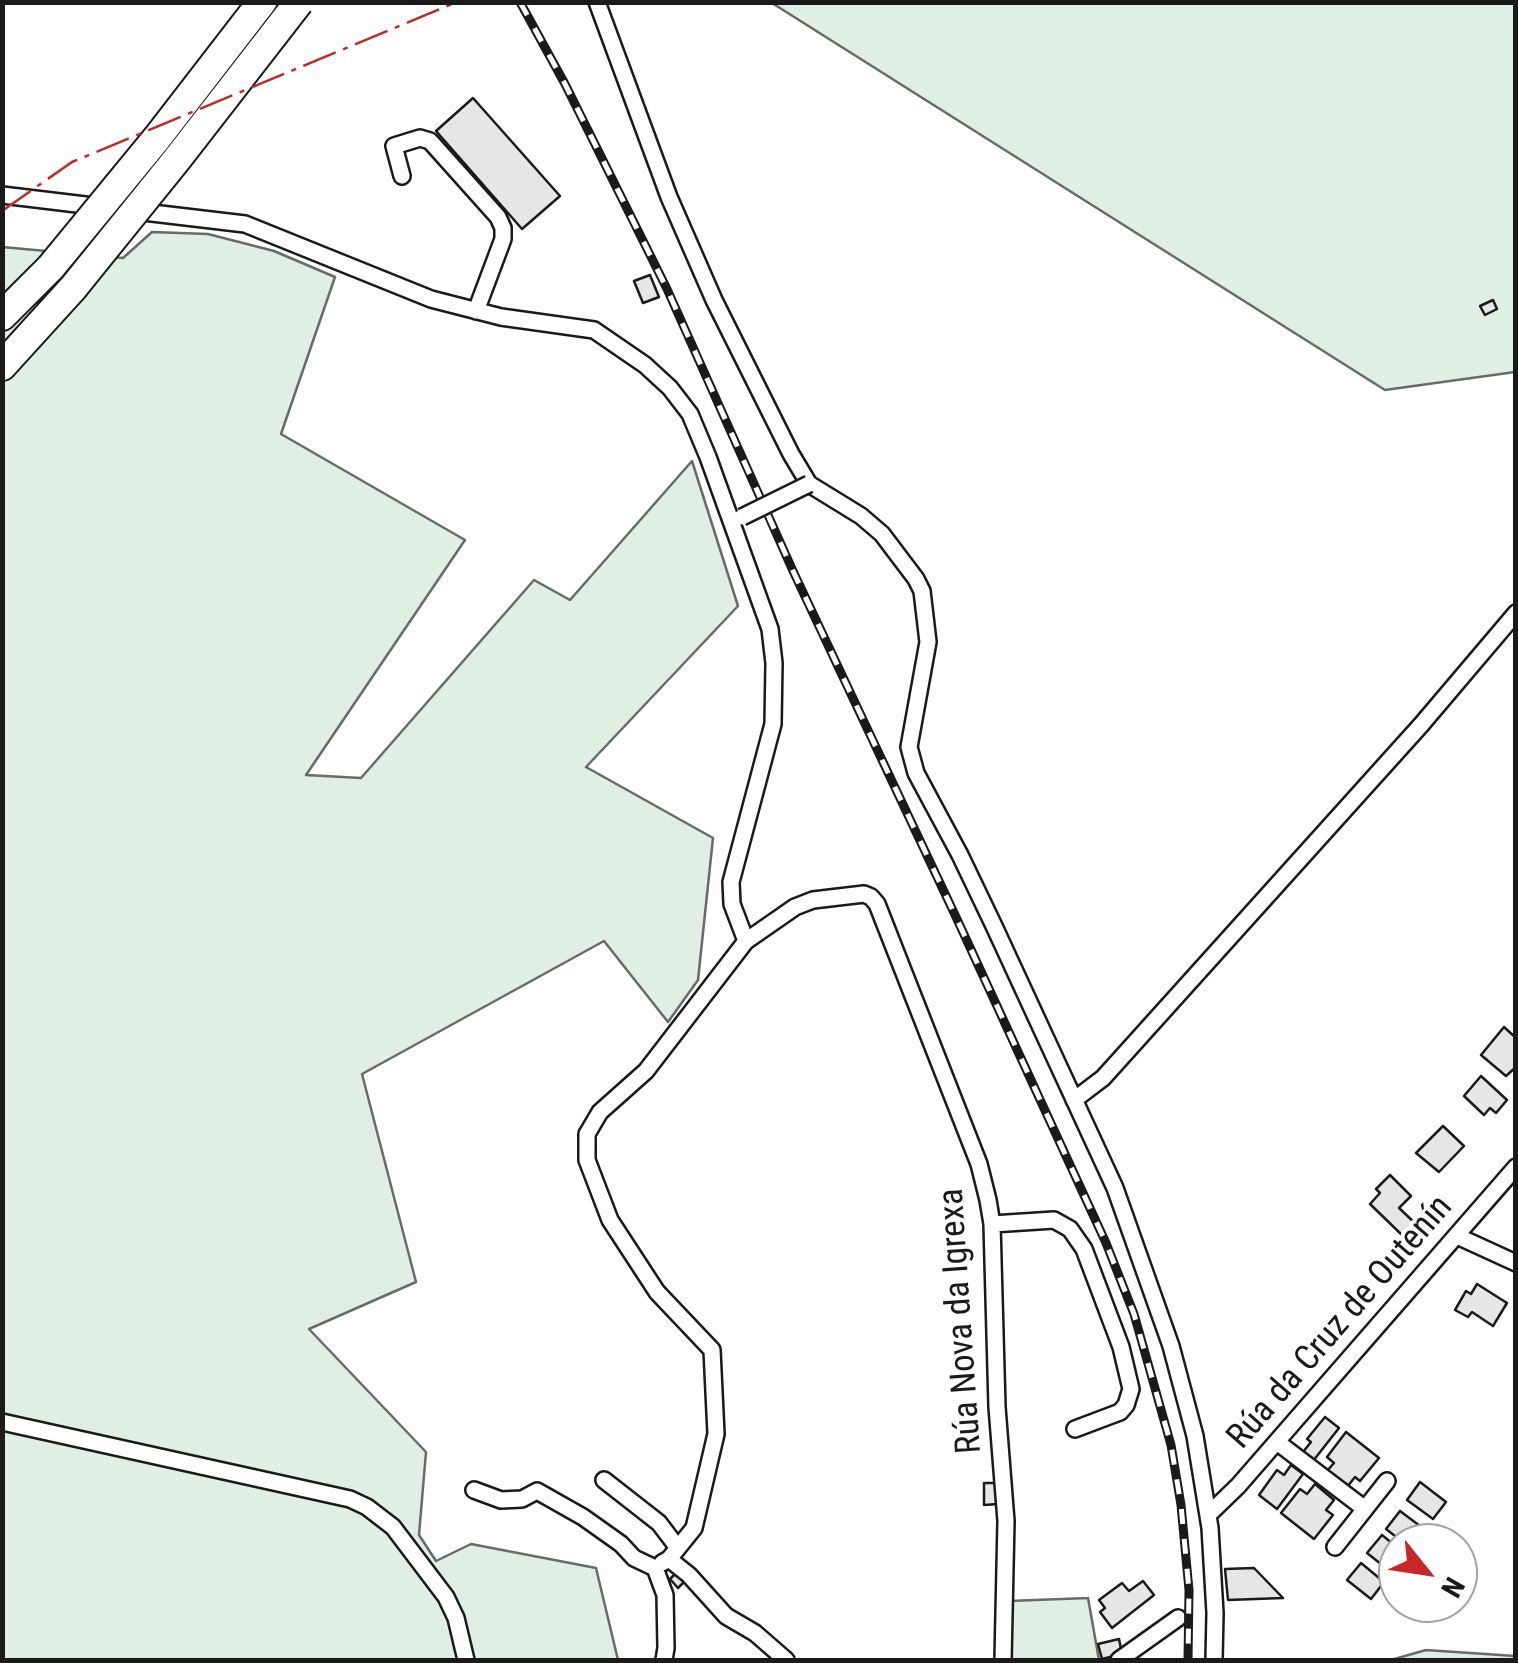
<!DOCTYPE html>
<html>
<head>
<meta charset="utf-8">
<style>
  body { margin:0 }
  #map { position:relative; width:1518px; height:1663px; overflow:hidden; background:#fff; font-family:"Roboto Condensed",sans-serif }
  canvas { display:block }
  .frame { position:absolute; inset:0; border:5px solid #1a1a1a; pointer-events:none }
  .north { position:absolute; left:1378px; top:1523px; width:100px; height:100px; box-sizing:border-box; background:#fff; border:2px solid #a3a3a3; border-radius:50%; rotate:120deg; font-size:28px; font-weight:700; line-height:40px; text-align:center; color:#1a1a1a }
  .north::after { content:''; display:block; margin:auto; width:35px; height:45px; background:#c62828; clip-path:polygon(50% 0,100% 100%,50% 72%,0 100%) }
</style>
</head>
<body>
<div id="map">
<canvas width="1518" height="1663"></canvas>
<div class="frame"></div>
<div class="north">N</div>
</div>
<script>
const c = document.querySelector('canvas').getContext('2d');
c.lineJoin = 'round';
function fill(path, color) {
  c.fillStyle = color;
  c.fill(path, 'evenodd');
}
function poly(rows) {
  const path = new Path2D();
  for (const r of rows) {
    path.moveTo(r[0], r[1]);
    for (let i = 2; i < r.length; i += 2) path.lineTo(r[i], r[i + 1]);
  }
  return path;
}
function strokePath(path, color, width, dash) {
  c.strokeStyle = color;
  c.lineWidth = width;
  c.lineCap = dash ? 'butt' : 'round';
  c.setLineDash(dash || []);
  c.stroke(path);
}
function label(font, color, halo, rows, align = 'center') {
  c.font = font + ' "Roboto Condensed",sans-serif';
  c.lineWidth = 8;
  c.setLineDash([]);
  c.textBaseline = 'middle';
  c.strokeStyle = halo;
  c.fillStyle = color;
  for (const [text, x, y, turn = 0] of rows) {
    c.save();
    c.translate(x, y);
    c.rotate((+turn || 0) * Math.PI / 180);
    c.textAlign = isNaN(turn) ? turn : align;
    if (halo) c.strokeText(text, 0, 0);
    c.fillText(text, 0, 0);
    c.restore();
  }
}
const green = poly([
  [772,3,1515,3,1515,372,1385,390,772,3],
  [152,232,208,234,274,251,335,277,281,434,465,540,306,775,361,778,534,580,570,600,692,461,738,606,586,767,713,838,698,980,668,1022,604,941,362,1074,416,1282,309,1329,426,1452,419,1535,436,1561,471,1544,596,1568,618,1660,3,1660,2,247,123,258,152,232],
  [1088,1598,1099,1660,1009,1660,1009,1601,1088,1598],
  [1426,1650,1515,1656,1515,1660,1391,1660,1426,1650]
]);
fill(green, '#e0efe3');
strokePath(green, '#6a6a6a', 2.5);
const building = poly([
  [473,98,560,196,522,229,436,131,473,98],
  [650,275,659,297,643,303,634,281,650,275],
  [1493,300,1497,309,1485,315,1480,306,1493,300],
  [1504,1027,1516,1038,1516,1067,1506,1076,1481,1055,1504,1027],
  [1481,1076,1507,1100,1496,1113,1490,1108,1484,1115,1464,1096,1481,1076],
  [1443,1126,1464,1146,1439,1172,1416,1153,1443,1126],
  [1390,1175,1411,1196,1399,1208,1417,1225,1404,1237,1370,1204,1380,1193,1376,1189,1390,1175],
  [1477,1284,1507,1303,1493,1326,1472,1312,1468,1317,1455,1310,1466,1291,1471,1294,1477,1284],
  [1325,1417,1339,1428,1313,1461,1303,1452,1311,1442,1307,1439,1325,1417],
  [1346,1432,1379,1458,1360,1481,1355,1477,1347,1487,1327,1471,1334,1463,1327,1457,1346,1432],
  [1291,1465,1303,1474,1277,1509,1259,1495,1277,1470,1284,1475,1291,1465],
  [1420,1482,1446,1502,1433,1519,1407,1500,1420,1482],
  [984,1483,997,1483,998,1504,984,1505,984,1483],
  [1315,1484,1334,1500,1326,1510,1333,1515,1314,1539,1281,1513,1300,1489,1307,1494,1315,1484],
  [1400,1511,1424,1529,1414,1543,1404,1543,1386,1529,1400,1511],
  [1382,1535,1398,1548,1398,1564,1391,1572,1367,1553,1382,1535],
  [1361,1563,1384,1582,1371,1599,1347,1580,1361,1563],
  [1254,1568,1283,1598,1228,1600,1225,1569,1254,1568],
  [678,1571,686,1580,678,1588,670,1579,678,1571],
  [1143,1581,1154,1595,1112,1628,1100,1612,1105,1608,1099,1600,1122,1583,1129,1591,1143,1581],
  [1119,1639,1122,1654,1102,1659,1098,1644,1119,1639]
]);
fill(building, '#e6e6e6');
strokePath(building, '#1a1a1a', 2.5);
const street = poly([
  [597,2,669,197,714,300,791,454,809,484,861,516,882,534,916,579,922,591,928,642,909,747,916,773,960,855,994,926,1115,1188,1171,1346,1195,1436,1210,1528,1215,1613,1214,1660],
  [402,176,394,146,420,138,430,141,498,217,503,228,503,239,476,311],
  [2,195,102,207],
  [135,211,245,224,431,299,501,317,594,330,645,365,670,388,690,414,708,457,770,629,774,663,773,724,731,882,732,904,746,941],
  [1074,1100,1103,1078,1421,725,1516,613],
  [992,1224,1054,1220,1070,1229,1084,1249,1121,1347,1131,1389,1126,1405,1120,1412,1075,1429],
  [1457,1236,1516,1263],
  [2,1422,350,1499,367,1507,393,1527,446,1597,456,1618,466,1660],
  [1277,1442,1365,1509],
  [604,1480,659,1523,678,1548],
  [474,1490,501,1500,522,1499,537,1491,583,1517,621,1544,634,1558,655,1568,665,1595,666,1648,664,1660],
  [1208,1515,1238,1486,1516,1167],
  [1335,1547,1387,1481],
  [669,1559,694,1528,716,1434,712,1350,657,1292,610,1220,587,1160,587,1134,600,1112,646,1071,746,941,795,907,813,900,864,894,871,897,877,904,979,1164,988,1200,992,1224,997,1407,1006,1521,1003,1660],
  [662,1563,669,1559,689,1575,726,1616,755,1633,786,1660],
  [1119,1660,1178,1618]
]);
const highway = poly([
  [2,316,51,267],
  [2,366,73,288]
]);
strokePath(street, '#1a1a1a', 20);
strokePath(highway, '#1a1a1a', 32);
strokePath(street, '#fff', 15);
strokePath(highway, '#fff', 28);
const rail = poly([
  [520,2,565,84,667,289,793,571,956,917,1106,1243,1134,1314,1171,1445,1181,1505,1189,1590,1188,1660]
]);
strokePath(rail, '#1a1a1a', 9);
strokePath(rail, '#fff', 5, [15]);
const streetBridge = poly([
  [742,517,809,484]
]);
const highwayBridge = poly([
  [51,267,157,138,262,2],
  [73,288,178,158,299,2]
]);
strokePath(streetBridge, '#1a1a1a', 20, []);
strokePath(highwayBridge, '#1a1a1a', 32, []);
strokePath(streetBridge, '#fff', 15);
strokePath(highwayBridge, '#fff', 28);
strokePath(poly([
  [2,211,72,162,457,2]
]), '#c62828', 2.5, [35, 8, 5, 8]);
label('35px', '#1a1a1a', '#fff', [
  ["Rúa Nova da Igrexa",962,1321,-94],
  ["Rúa da Cruz de Outenín",1341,1323,-49]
]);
</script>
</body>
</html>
